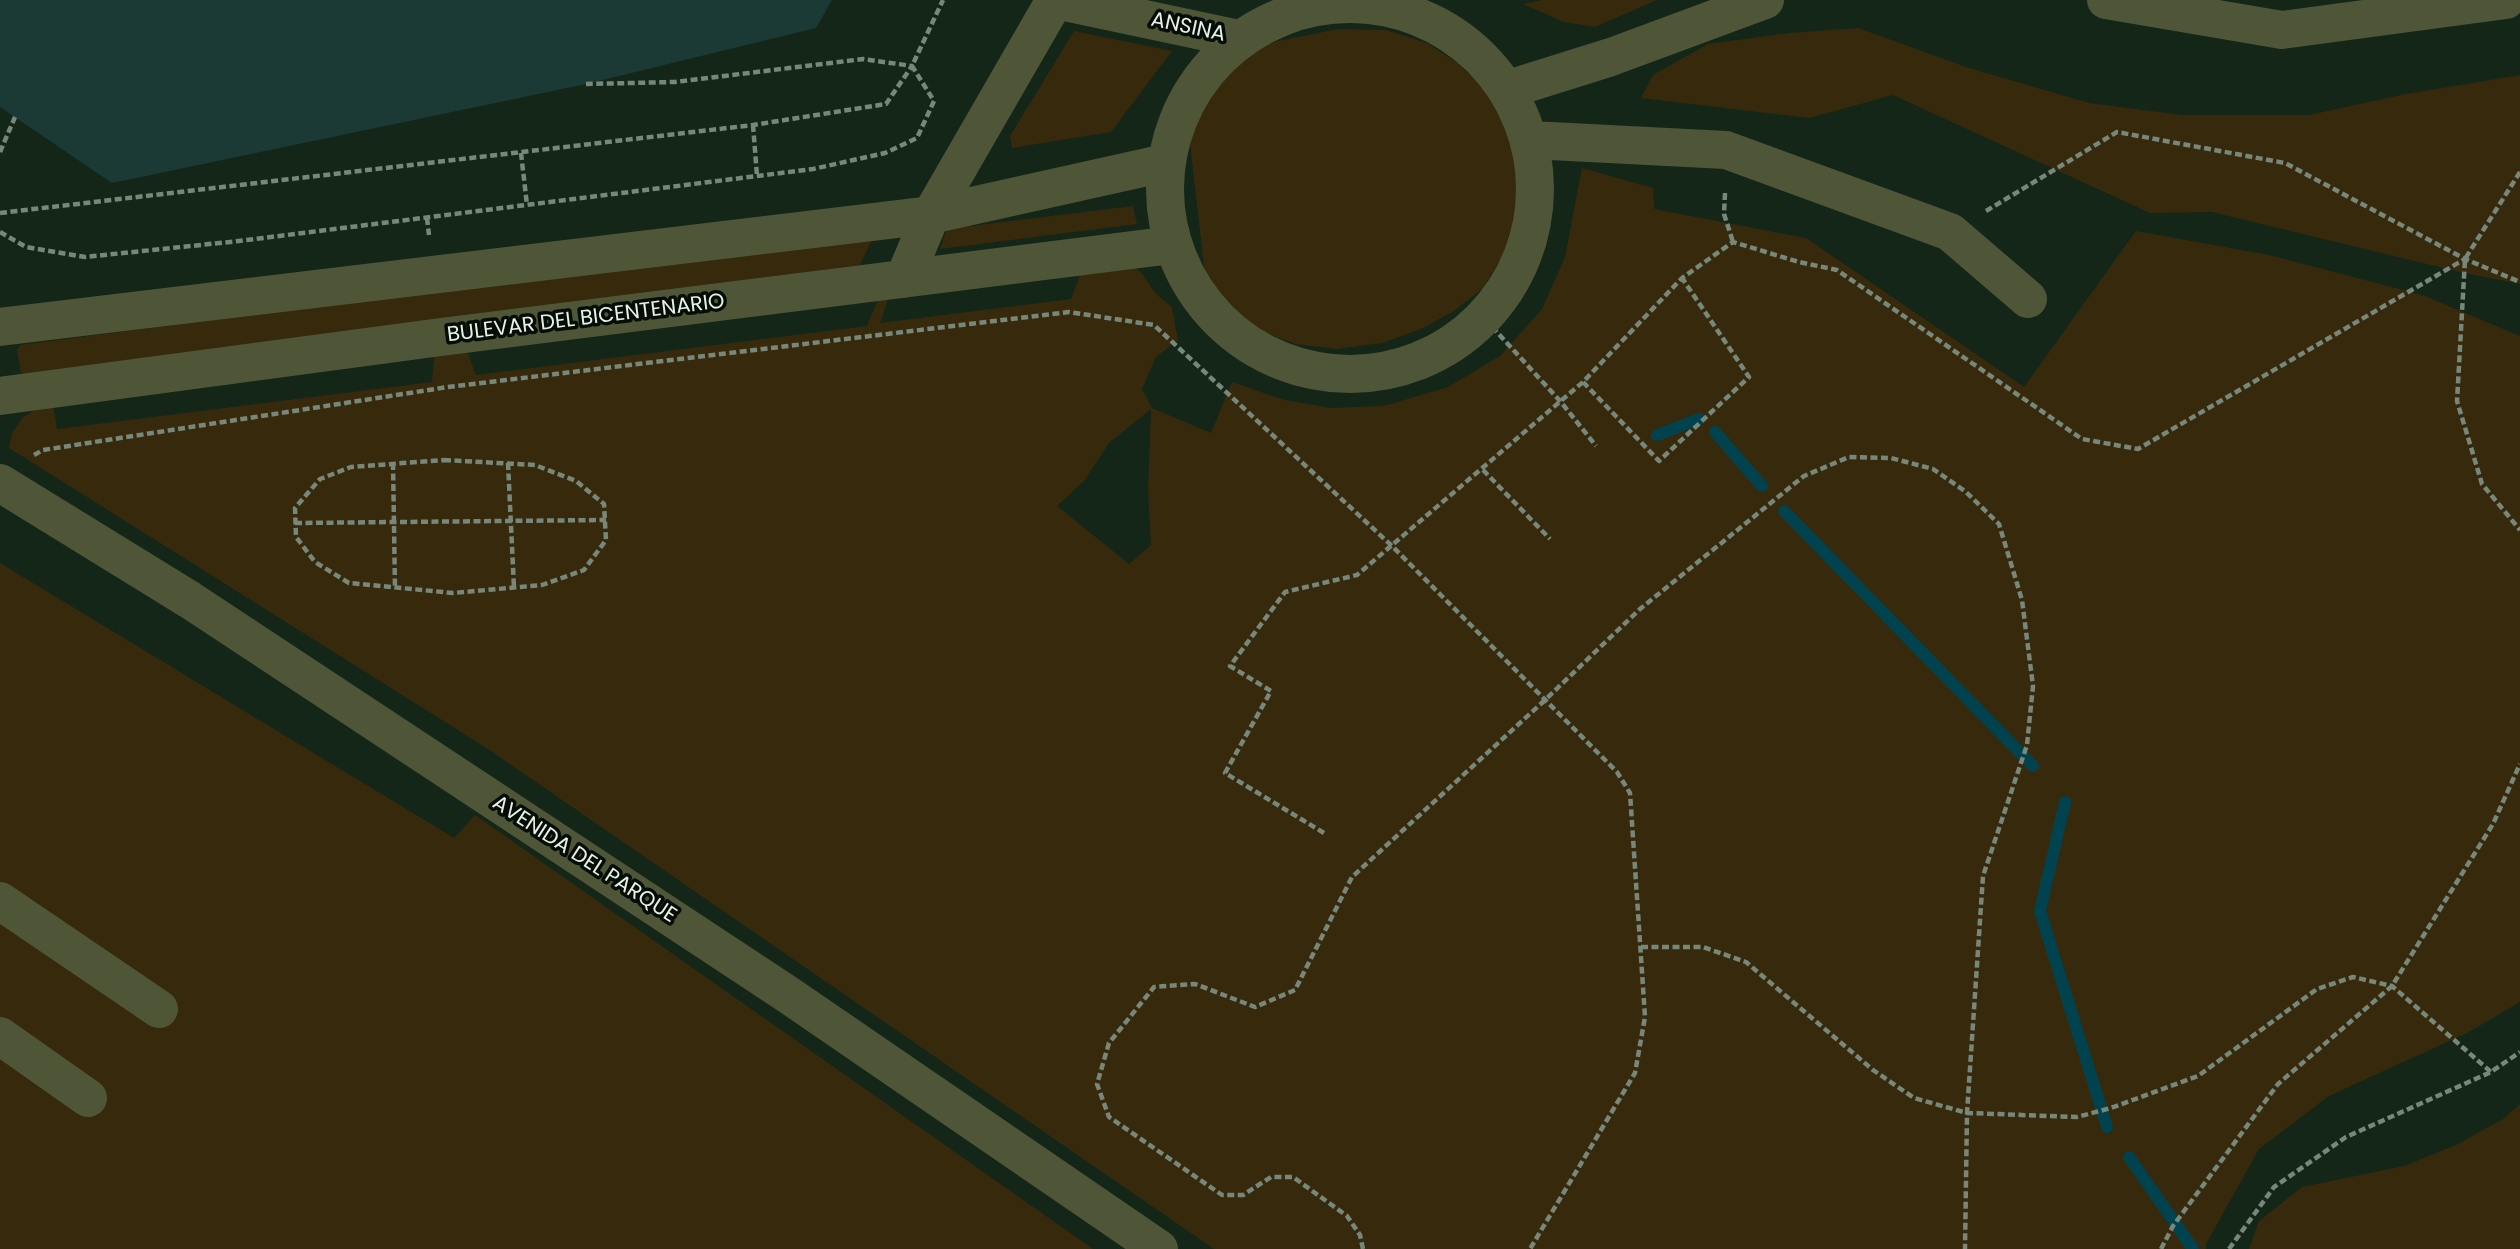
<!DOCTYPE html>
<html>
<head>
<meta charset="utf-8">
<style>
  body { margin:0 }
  canvas { display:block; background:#132617 }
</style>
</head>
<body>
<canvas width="2520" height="1249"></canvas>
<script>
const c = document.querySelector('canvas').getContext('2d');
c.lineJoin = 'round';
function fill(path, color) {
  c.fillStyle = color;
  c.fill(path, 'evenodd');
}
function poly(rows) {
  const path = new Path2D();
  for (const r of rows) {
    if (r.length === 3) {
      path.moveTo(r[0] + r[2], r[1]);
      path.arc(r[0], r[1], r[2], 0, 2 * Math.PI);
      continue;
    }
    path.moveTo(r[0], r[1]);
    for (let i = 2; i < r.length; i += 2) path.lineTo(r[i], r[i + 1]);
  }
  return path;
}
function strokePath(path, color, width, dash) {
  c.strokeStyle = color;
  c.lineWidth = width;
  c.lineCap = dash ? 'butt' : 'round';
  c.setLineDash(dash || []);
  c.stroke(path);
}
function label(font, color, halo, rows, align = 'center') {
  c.font = font + ' Poppins,sans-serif';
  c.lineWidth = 7;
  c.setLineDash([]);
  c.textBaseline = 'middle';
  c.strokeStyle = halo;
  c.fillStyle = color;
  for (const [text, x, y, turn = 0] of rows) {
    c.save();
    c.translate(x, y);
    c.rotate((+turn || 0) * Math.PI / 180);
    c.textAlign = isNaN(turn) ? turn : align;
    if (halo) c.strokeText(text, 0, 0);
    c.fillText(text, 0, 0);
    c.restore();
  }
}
fill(poly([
  [1542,0,1657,0,1595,27,1564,22,1523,4],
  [1858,28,1969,68,2089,103,2182,115,2309,115,2406,94,2520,75,2520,284,2460,272,2212,212,2150,213,1893,95,1809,118,1641,98,1653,75,1708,44,1789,33],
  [1339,29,1386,30,1427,43,1456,62,1484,88,1508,126,1516,160,1517,194,1515,229,1500,260,1483,288,1454,311,1423,328,1382,343,1337,349,1295,344,1259,330,1207,293,1189,134,1203,104,1222,76,1268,43],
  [1074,31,1172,51,1111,132,1012,148,1010,136],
  [1582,168,1653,188,1654,209,1806,238,2024,387,2136,231,2269,255,2422,295,2520,336,2520,1002,2467,1033,2329,1096,2259,1149,2206,1244,2206,1249,1214,1249,488,749,9,448,12,433,22,418,39,407,53,404,57,429,432,382,435,348,465,345,476,375,867,326,879,297,889,296,880,323,1071,299,1082,270,1131,265,1141,272,1155,293,1172,307,1178,340,1156,357,1142,389,1152,408,1211,433,1232,382,1281,399,1330,408,1384,406,1448,387,1500,356,1542,309,1565,257],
  [1151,409,1148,491,1151,545,1129,564,1057,506,1084,481,1109,443],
  [1133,206,1137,224,940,249,947,229],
  [875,234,860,265,25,374,21,372,17,350,20,345],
  [0,563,454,838,475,815,1093,1249,0,1249],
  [2520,1104,2520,1249,2249,1249,2259,1221,2302,1187,2404,1166,2456,1145,2503,1119]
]), '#37290c');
strokePath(poly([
  [1715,432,1762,486],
  [1657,435,1699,419],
  [1784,511,2033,766],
  [2065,802,2040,911,2107,1127],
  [2129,1157,2193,1249]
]), '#00434f', 12);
fill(poly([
  [0,0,832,0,816,28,586,84,112,183,0,107]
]), '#1b3a35');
strokePath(poly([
  [753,125,757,176],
  [0,152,15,117],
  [521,153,527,205],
  [2520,172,2465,259,2457,401,2482,484,2520,530],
  [1725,193,1724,214,1733,242],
  [1986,211,2117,132,2285,163,2465,259,2520,282],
  [0,213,753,125,886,104,912,66,863,59,675,82,586,84],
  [427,218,429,235],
  [0,232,26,247,85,257,239,241,757,176,813,169,885,153,917,138,934,101,912,66,943,0],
  [1485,319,1561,402,1596,446],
  [1583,382,1659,461,1749,377,1682,278],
  [34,455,43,450,448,387,1069,312,1154,325,1392,546,1617,772,1630,793,1645,1017,1635,1073,1530,1249],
  [444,460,535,465,576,481,604,504,606,540,584,570,542,585,453,593,349,583,315,562,296,537,295,508,320,479,351,467,444,460],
  [393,463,395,589],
  [508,463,514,588],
  [1483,470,1550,539],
  [295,523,606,520],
  [1324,833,1225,773,1271,691,1230,666,1285,592,1357,575,1583,382,1682,278,1733,242,1799,262,1837,270,2082,439,2138,449,2465,259],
  [1641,947,1703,947,1746,962,1873,1070,1914,1098,1967,1113,2077,1117,2111,1108,2198,1076,2317,989,2353,977,2392,986,2491,1072],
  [1363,1249,1360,1235,1347,1216,1293,1177,1271,1177,1243,1195,1222,1195,1109,1117,1097,1084,1109,1043,1154,987,1195,984,1255,1007,1295,990,1352,877,1545,700,1640,609,1804,476,1849,457,1891,458,1933,469,1966,492,1999,524,2022,600,2033,686,2027,745,1983,876,1967,1113,1965,1249],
  [2161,1249,2173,1226,2278,1084,2392,986,2493,824,2520,764],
  [2229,1249,2274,1187,2346,1137,2491,1072,2520,1052]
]), '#77877a', 4.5, [7, 3.5]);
strokePath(poly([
  [1055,0,1239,39],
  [2106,0,2282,30,2506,0],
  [1350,189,185],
  [1509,89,1611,57,1765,0],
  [1531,140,1726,150,1950,232,2028,299],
  [904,279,931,215,1055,0],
  [0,327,931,215,1165,163],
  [0,396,441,337,1172,245],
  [0,483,190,600,787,994,1159,1249],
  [0,901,159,1009],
  [0,1036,88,1098]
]), '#4f5537', 38);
label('21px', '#e5f2e7', '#060d07', [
  ["ANSINA",1188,28,12],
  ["BULEVAR DEL BICENTENARIO",586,319,-7],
  ["AVENIDA DEL PARQUE",584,860,33]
]);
</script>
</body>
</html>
